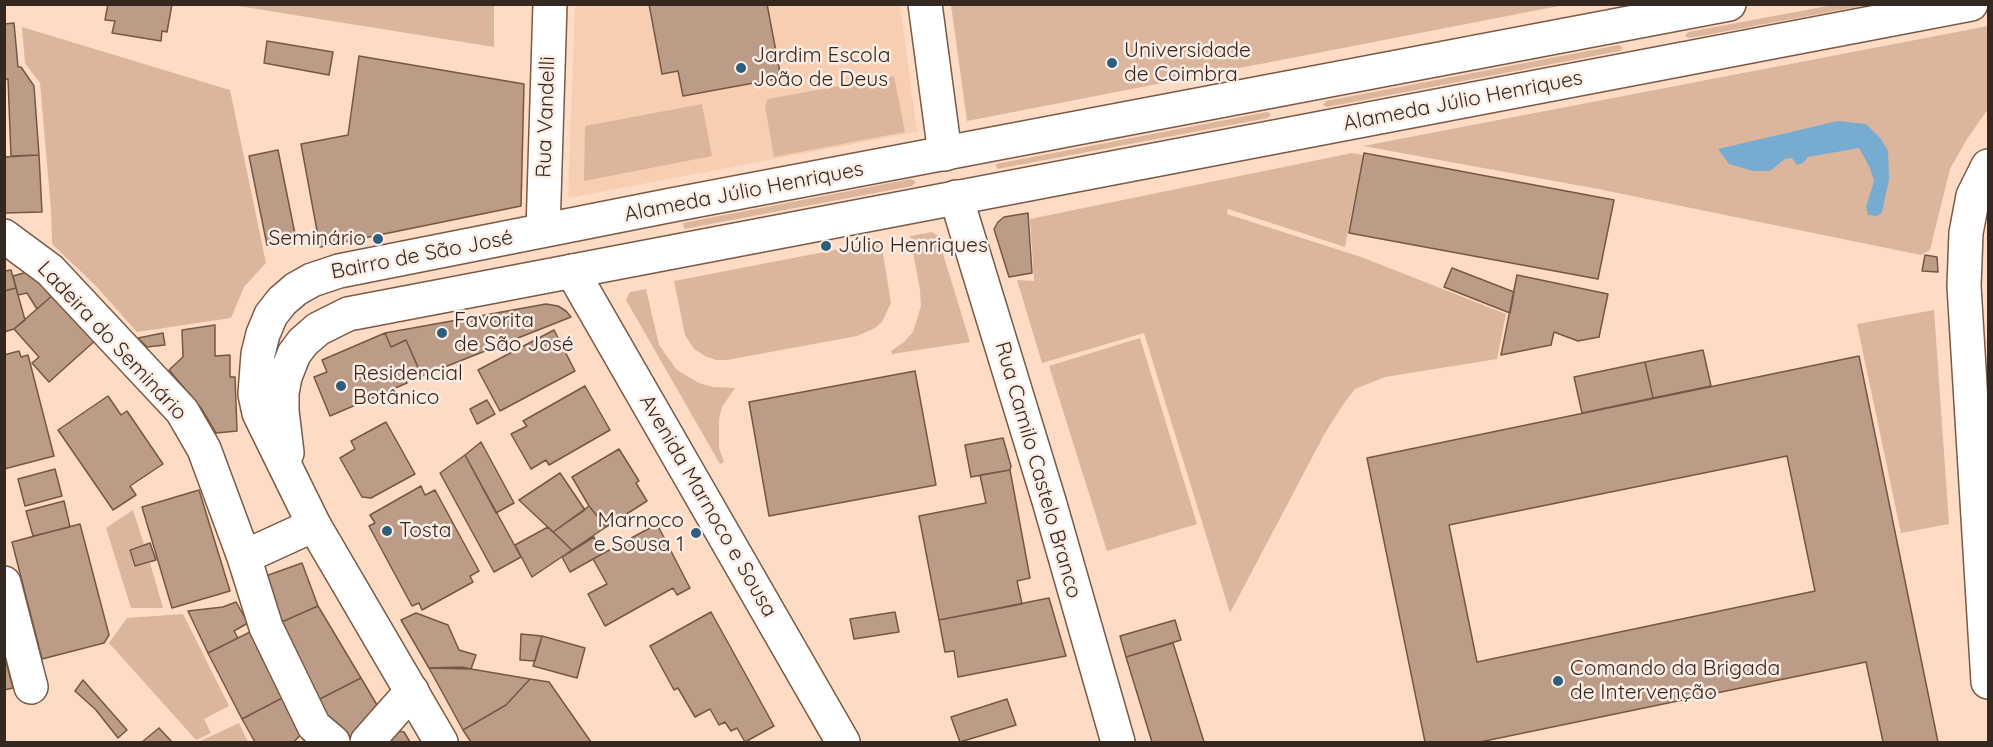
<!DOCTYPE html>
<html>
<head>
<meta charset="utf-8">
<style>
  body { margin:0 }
  #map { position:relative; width:1993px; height:747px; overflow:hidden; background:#fedbc4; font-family:Quicksand,sans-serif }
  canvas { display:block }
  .frame { position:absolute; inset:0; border:6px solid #352820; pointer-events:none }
</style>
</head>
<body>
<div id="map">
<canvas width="1993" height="747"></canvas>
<div class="frame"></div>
</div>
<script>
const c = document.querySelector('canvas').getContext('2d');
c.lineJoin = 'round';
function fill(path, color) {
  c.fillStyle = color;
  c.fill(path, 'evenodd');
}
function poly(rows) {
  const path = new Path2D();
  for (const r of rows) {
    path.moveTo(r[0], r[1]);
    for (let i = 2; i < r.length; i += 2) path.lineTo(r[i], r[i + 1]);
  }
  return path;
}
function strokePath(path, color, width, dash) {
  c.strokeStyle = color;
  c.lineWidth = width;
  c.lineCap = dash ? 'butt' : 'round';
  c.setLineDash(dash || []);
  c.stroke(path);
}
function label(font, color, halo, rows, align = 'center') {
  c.font = font + ' Quicksand,sans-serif';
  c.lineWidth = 5;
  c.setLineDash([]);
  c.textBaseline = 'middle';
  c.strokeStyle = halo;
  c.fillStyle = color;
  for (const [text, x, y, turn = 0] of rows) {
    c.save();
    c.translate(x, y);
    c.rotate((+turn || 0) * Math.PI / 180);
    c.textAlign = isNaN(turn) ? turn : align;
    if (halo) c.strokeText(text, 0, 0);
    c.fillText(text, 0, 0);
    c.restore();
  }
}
fill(poly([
  [575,5,900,5,917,132,568,198]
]), '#f7ceb2');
fill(poly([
  [232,5,494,5,494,47],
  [951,5,951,4,1564,5,967,121],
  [1833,5,1867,5,1690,38,1685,36,1688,32],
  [1988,26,1988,109,1967,139,1950,169,1930,250,1921,255,1598,189,1363,146],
  [22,27,230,90,266,263,244,287,231,318,137,332,96,286,52,244,51,210,40,83,25,63],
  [1619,45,1623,48,1620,51,1327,107,1323,105,1326,101],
  [894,76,905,132,774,157,765,106,768,99],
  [702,104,712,156,584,181,585,126],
  [1267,112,1271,114,1268,118,997,169,996,164],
  [1352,153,1363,155,1345,247,1228,209,1227,214,1364,258,1506,314,1497,359,1385,377,1355,389,1344,403,1325,433,1230,613,1144,333,1042,363,1017,280,1034,281,1030,219],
  [911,179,916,182,912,186,684,229,683,223],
  [932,232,938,236,942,243,940,244,970,342,892,354,891,351,904,342,913,332,921,306,920,290,910,236],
  [881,241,891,303,882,322,875,328,857,336,727,360,716,360,705,356,694,349,685,335,674,281],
  [646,289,659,345,677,370,699,383,713,387,735,388,722,407,719,419,719,448,724,462,720,464,626,300,630,292],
  [1934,310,1949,524,1901,533,1857,324],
  [1140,338,1197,524,1107,551,1049,366],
  [133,510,144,544,129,549,134,567,150,563,163,608,131,608,106,528],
  [183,614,229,706,204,719,211,733,196,740,109,643,127,618],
  [239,723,248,742,198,742]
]), '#dbb69c');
fill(poly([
  [1838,121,1866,124,1881,139,1888,151,1889,180,1882,212,1877,216,1868,215,1866,207,1874,181,1870,168,1859,148,1808,157,1803,163,1797,165,1792,158,1785,159,1770,171,1753,171,1729,164,1718,149]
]), '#77acd0');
const building = poly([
  [108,4,172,4,167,32,162,31,161,41,112,33,115,21,105,20,108,4],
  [649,4,767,4,781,78,683,96,678,71,662,74,649,4],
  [14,23,18,67,21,67,34,86,39,155,11,156,8,79,4,80,4,24,14,23],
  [267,41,333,52,329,75,264,63,267,41],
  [359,56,524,84,521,206,320,247,301,144,348,135,359,56],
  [278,150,296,239,267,245,249,156,278,150],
  [1364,153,1614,200,1598,279,1349,233,1364,153],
  [39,155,42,212,4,213,4,157,39,155],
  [1028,213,1032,273,1009,277,994,229,998,222,1004,217,1028,213],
  [1925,255,1937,257,1938,272,1922,271,1925,255],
  [1452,268,1514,292,1510,313,1444,287,1452,268],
  [4,270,5,271,11,270,16,288,4,291,4,270],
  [31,271,55,293,37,309,27,293,18,295,13,276,31,271],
  [1517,275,1608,294,1599,337,1578,341,1554,332,1551,345,1501,355,1517,275],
  [16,288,25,320,14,329,4,332,4,291,16,288],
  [55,293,97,339,49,382,32,363,39,357,14,329,55,293],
  [546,304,558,306,566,311,571,317,422,376,406,340,391,347,385,333,546,304],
  [215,325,215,356,230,355,230,377,235,377,237,431,216,433,201,408,169,370,183,357,182,330,215,325],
  [554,330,575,371,500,411,478,370,554,330],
  [163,333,165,345,147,347,138,338,163,333],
  [385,333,391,347,406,340,420,372,405,379,407,383,330,416,314,377,327,372,322,360,385,333],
  [1703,350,1711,386,1653,398,1645,362,1703,350],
  [19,351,21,357,28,355,54,456,4,469,4,355,19,351],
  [1859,356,1938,742,1883,742,1866,662,1480,742,1425,742,1367,458,1859,356],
  [1787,456,1815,591,1477,662,1449,525,1787,456],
  [1645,362,1653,398,1582,413,1574,377,1645,362],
  [915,371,936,485,769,516,749,402,915,371],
  [585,386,610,430,549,465,546,460,531,469,511,434,527,426,523,421,585,386],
  [108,396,121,415,127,411,163,464,130,486,136,495,113,510,58,430,108,396],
  [487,400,495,414,477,424,470,409,487,400],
  [386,422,415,474,371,498,362,497,340,458,355,449,351,441,386,422],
  [1003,438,1011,466,1010,470,971,477,965,445,1003,438],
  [481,442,514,503,496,513,465,455,481,442],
  [619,449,639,481,636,483,647,501,606,527,589,506,572,477,619,449],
  [465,455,521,557,494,572,440,473,465,455],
  [55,469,62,496,25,506,18,479,55,469],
  [1010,470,1030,578,1017,581,1022,604,939,620,919,516,986,503,980,475,1010,470],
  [560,473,585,510,553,532,519,500,560,473],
  [421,486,425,495,435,490,479,571,470,576,473,582,422,610,419,603,412,606,369,526,375,523,370,515,421,486],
  [199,490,230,591,172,608,142,507,199,490],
  [64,501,70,527,33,536,26,511,64,501],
  [589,506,606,527,572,550,553,532,589,506],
  [80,524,109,635,104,643,42,659,12,542,80,524],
  [657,524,690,588,677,595,673,588,605,626,588,594,607,584,593,559,657,524],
  [548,527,572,550,532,577,515,545,548,527],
  [594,537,602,554,570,572,562,557,594,537],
  [150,543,156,560,135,566,130,550,150,543],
  [302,563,318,606,275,625,263,577,302,563],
  [1049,598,1066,656,958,677,954,651,945,652,939,620,1049,598],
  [236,602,248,623,234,631,238,638,208,653,188,611,223,607,236,602],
  [318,606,361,678,316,701,275,625,318,606],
  [711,612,774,726,745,742,737,728,731,731,725,722,719,725,710,709,695,717,678,688,674,690,650,646,711,612],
  [895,612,899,632,854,639,850,619,895,612],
  [416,613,448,625,459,650,476,655,471,669,429,668,401,620,416,613],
  [1175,620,1181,640,1126,657,1120,636,1175,620],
  [252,631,286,696,242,719,208,653,252,631],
  [521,634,542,636,535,661,520,660,521,634],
  [542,636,585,648,577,678,533,666,542,636],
  [1173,643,1204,742,1152,742,1126,657,1173,643],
  [4,654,13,688,4,690,4,654],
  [462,667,471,669,530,679,506,705,463,730,429,668,462,667],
  [361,678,380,710,348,742,316,701,361,678],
  [530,679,549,682,591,742,471,742,463,730,506,705,530,679],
  [83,680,127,730,118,738,96,710,75,691,83,680],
  [286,696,304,731,294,742,255,742,242,719,286,696],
  [1007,699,1016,725,960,742,951,717,1007,699],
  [159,728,172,742,142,742,159,728],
  [390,730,404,732,410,742,380,742,390,730]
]);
fill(building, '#bc9c86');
strokePath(building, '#755743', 1.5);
const minor = poly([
  [925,4,945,154],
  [956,197,1049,501,1118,742],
  [543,230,550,4],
  [4,236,50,270,182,411,204,449,244,557,266,627,314,726,333,742],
  [572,271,843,742],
  [244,557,314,525],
  [4,583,31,687],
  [367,742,412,691]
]);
const secondary = poly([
  [1988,166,1973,196,1966,233,1964,286,1988,682],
  [287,453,282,411,282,393,285,377,294,354,303,342,318,329,348,314,1971,4],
  [441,742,314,525,259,413,255,394,258,354,263,334,271,315,282,301,296,289,312,280,339,271,672,205,1729,4]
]);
strokePath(minor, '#785a46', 36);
strokePath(secondary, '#785a46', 36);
strokePath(minor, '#fff', 33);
strokePath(secondary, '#fff', 33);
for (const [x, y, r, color] of [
  [1112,63,6,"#2e5e7d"],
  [741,68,6,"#2e5e7d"],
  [378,239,6,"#2e5e7d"],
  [826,246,6,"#2e5e7d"],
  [442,333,6,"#2e5e7d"],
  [341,386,6,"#2e5e7d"],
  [387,531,6,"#2e5e7d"],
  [696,533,6,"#2e5e7d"],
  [1558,681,6,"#2e5e7d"]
]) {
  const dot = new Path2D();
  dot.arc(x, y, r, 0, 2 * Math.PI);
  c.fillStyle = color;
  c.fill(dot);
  strokePath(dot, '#fbede4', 2);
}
label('21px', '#352820', '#fbede4', [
  ["Universidade",1124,51],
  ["de Coimbra",1124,75],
  ["Jardim Escola",753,56],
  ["João de Deus",753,80],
  ["Seminário",366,239,"right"],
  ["Júlio Henriques",838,246],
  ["Favorita",454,321],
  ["de São José",454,345],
  ["Residencial",353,374],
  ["Botânico",353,398],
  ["Marnoco",684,521,"right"],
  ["e Sousa 1",684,545,"right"],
  ["Tosta",399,531],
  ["Comando da Brigada",1570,669],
  ["de Intervenção",1570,693]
], 'left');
label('21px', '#352820', '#fbede4', [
  ["Alameda Júlio Henriques",1463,101,-11],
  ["Rua Vandelli",546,117,-88],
  ["Alameda Júlio Henriques",744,192,-11],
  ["Bairro de São José",422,255,-11],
  ["Ladeira do Seminário",112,341,47],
  ["Rua Camilo Castelo Branco",1038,470,74],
  ["Avenida Marnoco e Sousa",708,506,60]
]);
</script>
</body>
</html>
